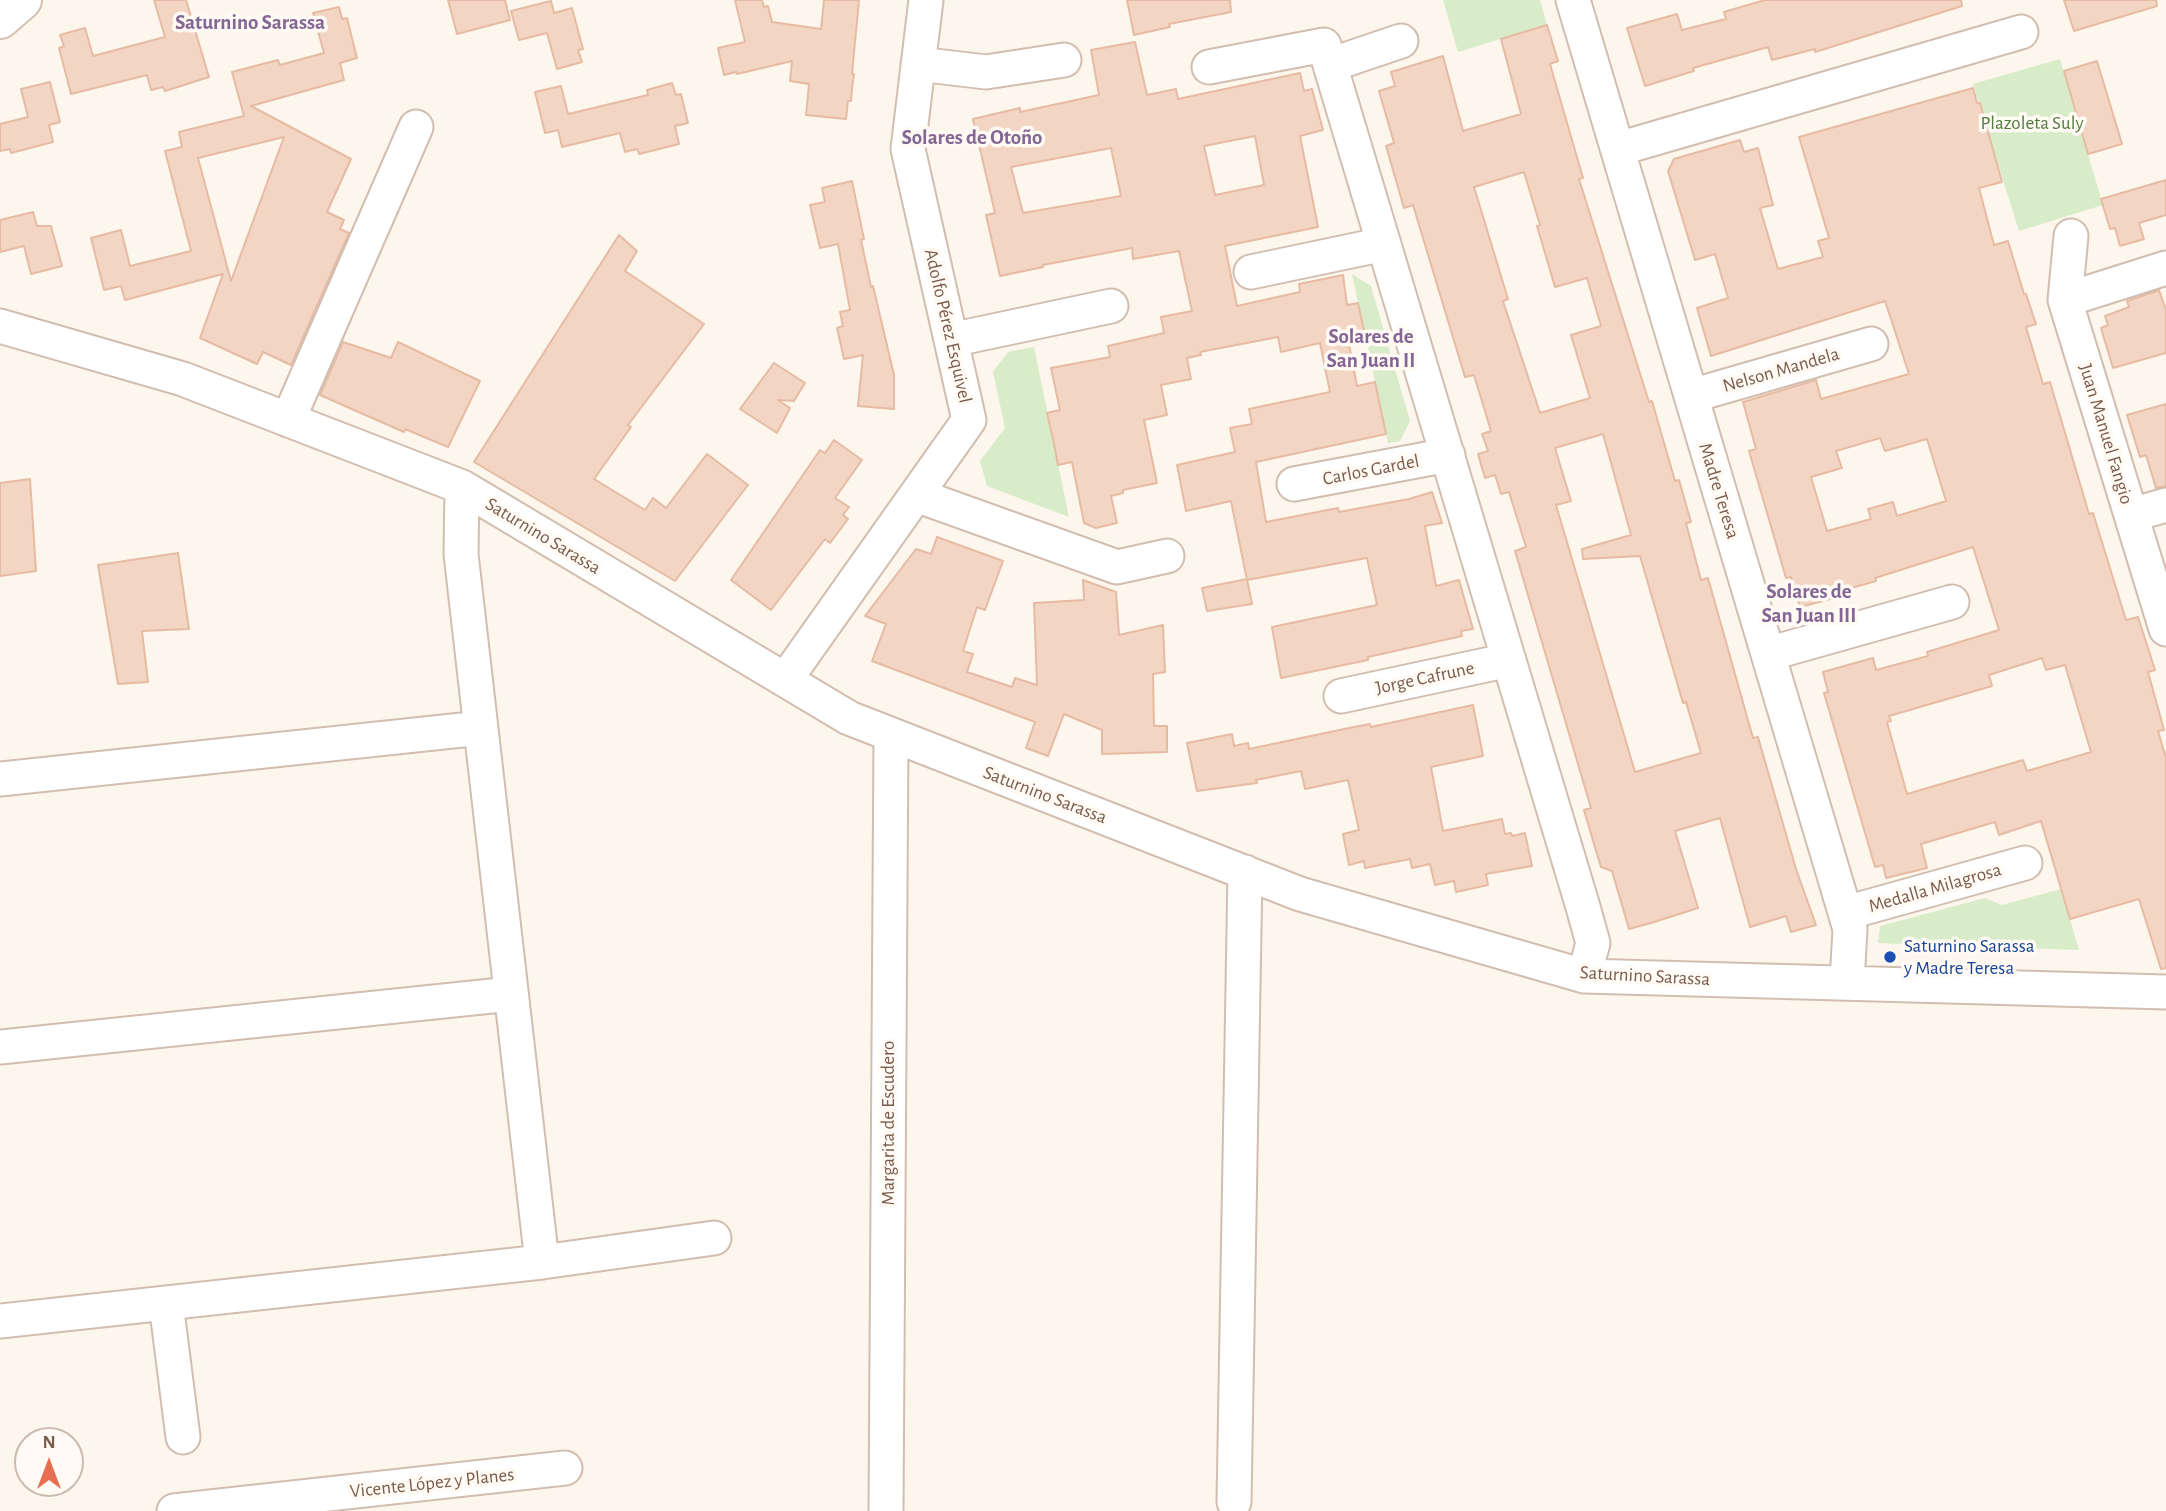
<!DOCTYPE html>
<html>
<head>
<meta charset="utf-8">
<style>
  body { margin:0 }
  #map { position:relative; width:2166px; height:1511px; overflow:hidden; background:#fdf6ec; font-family:"Alegreya Sans",sans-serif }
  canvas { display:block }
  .north { position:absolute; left:14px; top:1427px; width:70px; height:70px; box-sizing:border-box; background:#fffaf3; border:2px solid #cabbb1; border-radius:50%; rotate:0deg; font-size:19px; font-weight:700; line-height:28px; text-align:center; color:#7a5c4d }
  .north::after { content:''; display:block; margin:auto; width:24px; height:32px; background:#e76f51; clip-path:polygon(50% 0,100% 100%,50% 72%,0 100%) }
</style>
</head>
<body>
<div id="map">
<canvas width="2166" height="1511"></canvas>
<div class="north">N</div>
</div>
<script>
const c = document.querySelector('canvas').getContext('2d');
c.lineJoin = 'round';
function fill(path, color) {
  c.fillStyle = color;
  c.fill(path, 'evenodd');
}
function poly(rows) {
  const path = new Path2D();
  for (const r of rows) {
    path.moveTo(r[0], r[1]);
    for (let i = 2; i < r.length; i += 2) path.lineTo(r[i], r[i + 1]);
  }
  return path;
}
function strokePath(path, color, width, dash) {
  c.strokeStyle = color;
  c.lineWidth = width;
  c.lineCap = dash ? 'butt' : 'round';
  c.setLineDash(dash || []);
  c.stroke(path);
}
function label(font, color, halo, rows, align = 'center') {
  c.font = font + ' "Alegreya Sans",sans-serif';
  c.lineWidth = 7;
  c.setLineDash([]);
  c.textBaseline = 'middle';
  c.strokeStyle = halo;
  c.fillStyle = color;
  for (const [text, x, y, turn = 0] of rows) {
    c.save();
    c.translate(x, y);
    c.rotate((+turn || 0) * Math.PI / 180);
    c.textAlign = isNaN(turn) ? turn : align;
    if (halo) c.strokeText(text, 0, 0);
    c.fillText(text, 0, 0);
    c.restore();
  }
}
fill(poly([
  [1443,0,1540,0,1547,25,1458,52],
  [2060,59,2103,205,2019,231,1973,84],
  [1352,274,1371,286,1410,421,1400,441,1388,443],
  [1034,347,1069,517,987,486,980,461,1005,428,993,372,1008,352],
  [2061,889,2079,950,1878,943,1880,926,1985,898,2002,905]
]), '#d8ecc9');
const building = poly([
  [154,0,186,0,209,77,165,91,163,87,151,90,147,75,71,94,59,48,64,46,60,35,85,28,93,56,165,37,154,0],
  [448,0,505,0,510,20,457,34,448,0],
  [735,0,762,0,764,7,768,6,772,22,821,29,824,0,859,0,852,74,854,74,852,88,851,101,848,101,846,119,806,115,809,84,790,81,792,61,737,74,736,72,724,75,718,48,745,42,735,0],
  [1127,0,1230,0,1231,12,1169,24,1170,27,1134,35,1127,0],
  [1765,0,1961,0,1962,6,1815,52,1815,49,1772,60,1768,47,1693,68,1694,71,1645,86,1627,28,1677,14,1682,30,1726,19,1724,12,1765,0],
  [2064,0,2156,0,2157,6,2074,31,2064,0],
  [551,1,554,13,572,8,583,49,578,50,582,62,557,69,547,33,519,40,511,11,551,1],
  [339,7,342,19,347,18,357,58,340,63,344,80,251,106,351,159,327,212,344,220,340,229,349,233,291,365,263,352,257,364,200,338,223,274,125,300,121,286,104,290,91,238,121,230,130,266,191,251,165,151,182,147,179,132,244,116,232,72,278,60,280,65,324,53,313,13,339,7],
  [284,137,231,281,198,158,284,137],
  [1547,25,1558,61,1550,64,1583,178,1579,179,1649,402,1652,401,1675,481,1679,480,1691,522,1686,523,1701,580,1708,578,1753,738,1758,737,1796,869,1816,925,1791,932,1786,916,1750,927,1720,818,1675,831,1698,908,1651,923,1629,929,1612,871,1601,867,1597,854,1584,810,1591,808,1515,551,1526,547,1509,492,1501,494,1495,475,1485,478,1478,454,1488,451,1482,434,1491,431,1474,375,1465,377,1413,205,1404,208,1386,146,1394,143,1379,91,1395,86,1391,72,1443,56,1463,131,1521,114,1501,39,1547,25],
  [1524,172,1540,225,1537,226,1555,287,1587,278,1601,326,1571,335,1590,398,1540,413,1503,301,1508,299,1474,187,1524,172],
  [1603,434,1631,535,1582,549,1583,559,1640,556,1683,703,1686,702,1701,753,1635,772,1556,505,1571,501,1555,448,1603,434],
  [1135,42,1147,95,1176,89,1178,99,1300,73,1304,91,1312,89,1323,130,1300,136,1318,227,1225,246,1237,306,1300,292,1299,284,1343,275,1347,305,1358,303,1364,331,1347,334,1357,386,1375,382,1386,434,1256,462,1266,522,1338,508,1339,512,1409,499,1432,492,1442,523,1425,526,1436,586,1459,580,1473,629,1461,631,1462,636,1368,657,1368,660,1281,678,1272,627,1377,605,1367,558,1247,580,1231,501,1186,511,1177,465,1235,452,1230,428,1252,424,1249,409,1330,392,1320,343,1281,352,1278,337,1200,352,1201,355,1187,358,1191,379,1161,385,1167,415,1144,420,1157,483,1123,490,1123,493,1111,496,1117,523,1096,528,1084,523,1072,462,1058,465,1054,444,1047,413,1060,410,1051,368,1110,357,1108,346,1164,333,1161,317,1192,311,1179,251,1133,259,1132,248,1043,265,1043,267,1000,276,986,215,995,213,973,119,1020,108,1020,112,1099,95,1091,50,1135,42],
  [1255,136,1264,185,1215,195,1204,146,1255,136],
  [1111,148,1121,196,1023,213,1011,167,1111,148],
  [2097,61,2122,144,2088,154,2064,71,2097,61],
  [50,82,60,122,49,125,53,142,11,153,10,149,0,151,0,124,28,117,21,89,50,82],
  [672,83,676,95,681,94,688,123,675,126,679,144,639,154,637,149,625,152,620,133,562,147,558,130,545,133,535,92,561,86,568,114,648,95,647,90,672,83],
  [1973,88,1977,103,1980,103,2002,182,1979,188,1994,245,2008,241,2024,294,2026,294,2036,324,2026,327,2043,384,2050,382,2089,514,2093,513,2126,620,2138,617,2155,670,2148,672,2164,730,2158,731,2166,758,2166,968,2161,969,2139,899,2070,919,2041,821,1999,835,1995,822,1921,844,1927,868,1886,878,1883,865,1875,867,1824,693,1828,692,1823,672,1873,658,1876,670,1928,656,1927,652,1999,630,1973,547,1875,578,1876,581,1848,589,1849,594,1800,607,1791,577,1786,578,1749,451,1756,449,1743,402,1816,380,1821,399,1909,374,1885,301,1711,356,1697,308,1728,298,1715,254,1695,260,1668,171,1674,159,1740,140,1744,152,1758,148,1773,205,1760,208,1778,269,1823,257,1818,241,1829,238,1799,137,1973,88],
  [1880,438,1885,451,1927,439,1946,501,1897,516,1893,502,1868,509,1871,519,1827,531,1811,477,1842,468,1836,451,1880,438],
  [2042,658,2046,670,2065,665,2091,752,2027,771,2023,760,1907,794,1887,722,1891,721,1889,716,1992,686,1989,675,2042,658],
  [2166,180,2166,215,2139,223,2144,239,2120,246,2115,228,2110,229,2101,199,2166,180],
  [852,181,864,239,861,240,871,287,873,286,894,375,894,409,858,406,863,355,844,359,837,328,843,326,840,312,850,310,838,244,820,248,810,205,825,202,822,188,852,181],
  [33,212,37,226,51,226,62,266,31,274,24,246,0,252,0,220,33,212],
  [619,235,637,251,625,271,704,324,628,425,631,427,594,479,645,510,653,498,666,508,707,454,748,485,675,581,474,462,619,235],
  [2159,290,2166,310,2166,353,2113,368,2101,328,2108,325,2105,316,2129,307,2127,301,2159,290],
  [343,342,391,358,398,342,480,381,448,447,405,429,404,432,320,395,343,342],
  [774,363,805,383,794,401,778,400,790,408,777,433,740,409,774,363],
  [2166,404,2166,486,2156,488,2146,455,2140,457,2127,415,2166,404],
  [834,440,862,460,835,498,849,507,843,515,848,519,830,543,825,539,771,610,731,580,820,450,825,453,834,440],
  [30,479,36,571,0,576,0,483,30,479],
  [937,537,1003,561,985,610,977,607,963,651,973,654,967,672,1012,687,1015,678,1037,685,1034,603,1084,600,1083,580,1116,592,1119,635,1163,625,1165,672,1153,674,1154,726,1167,726,1167,752,1102,754,1102,730,1064,714,1048,756,1026,748,1035,722,872,661,886,624,865,616,916,549,931,554,937,537],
  [178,553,189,629,142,631,148,682,118,684,98,565,178,553],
  [1247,579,1252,604,1207,611,1202,588,1247,579],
  [1473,705,1483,756,1431,767,1443,831,1502,819,1505,834,1511,833,1512,836,1525,833,1532,866,1486,874,1488,885,1456,892,1454,881,1435,885,1430,864,1412,868,1410,859,1365,868,1364,861,1349,865,1343,834,1359,830,1348,780,1305,789,1301,771,1256,780,1257,783,1197,791,1187,743,1232,734,1234,746,1248,743,1249,749,1349,728,1370,724,1371,727,1473,705]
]);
fill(building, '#f3d5c3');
strokePath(building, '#e6bba3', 2);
const street = poly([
  [1573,0,1850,929,1847,983],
  [918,64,986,72,1064,60],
  [1330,65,1401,41],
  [1209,67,1324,45,1583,907,1593,943,1584,976],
  [1618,149,2021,32],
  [2071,236,2065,300,2166,629],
  [1251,272,1384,244],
  [2065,300,2166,268],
  [0,326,183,379,462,487,849,718,1300,894,1584,976,2166,992],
  [951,340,1111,306],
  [1691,396,1871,344],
  [288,420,416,127],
  [1294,484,1448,455],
  [462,487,461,554,542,1262],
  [916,495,1117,567,1167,556],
  [2131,515,2166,505],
  [1768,654,1952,602],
  [785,680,969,420,908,149,926,0],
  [1341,696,1509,660],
  [0,779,481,728],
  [1846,913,2025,863],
  [0,1047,511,994],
  [166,1303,183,1437],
  [0,1321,542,1262,714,1238],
  [1234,1502,1245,872],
  [174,1511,565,1468],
  [886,1511,891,735]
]);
const secondary = poly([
  [0,19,22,0]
]);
strokePath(street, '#d1beb0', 37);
strokePath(secondary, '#d6c0b0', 42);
strokePath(street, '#fff', 33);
strokePath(secondary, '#fff', 38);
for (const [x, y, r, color] of [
  [1890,957,7,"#1a4fb4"]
]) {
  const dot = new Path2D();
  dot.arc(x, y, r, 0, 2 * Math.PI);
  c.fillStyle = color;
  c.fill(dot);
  strokePath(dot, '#fffaf3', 2.5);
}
label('19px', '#537a41', '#fffaf3', [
  ["Plazoleta Suly",2032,123]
]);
label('19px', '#7a5c4d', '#fffaf3', [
  ["Adolfo Pérez Esquivel",948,326,77],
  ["Nelson Mandela",1781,370,-16],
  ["Juan Manuel Fangio",2106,434,73],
  ["Carlos Gardel",1371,470,-11],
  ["Madre Teresa",1719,491,73],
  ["Saturnino Sarassa",543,536,31],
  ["Jorge Cafrune",1425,678,-12],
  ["Saturnino Sarassa",1045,795,21],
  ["Medalla Milagrosa",1935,888,-16],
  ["Saturnino Sarassa",1645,976,3],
  ["Margarita de Escudero",888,1123,-90],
  ["Vicente López y Planes",432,1483,-6]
]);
label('19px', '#164399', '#fffaf3', [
  ["Saturnino Sarassa",1904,946],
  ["y Madre Teresa",1904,968]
], 'left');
label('bold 21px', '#846695', '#fffaf3', [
  ["Saturnino Sarassa",250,23],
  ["Solares de Otoño",972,138],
  ["Solares de",1371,337],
  ["San Juan II",1371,361],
  ["Solares de",1809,592],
  ["San Juan III",1809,616]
]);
</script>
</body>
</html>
